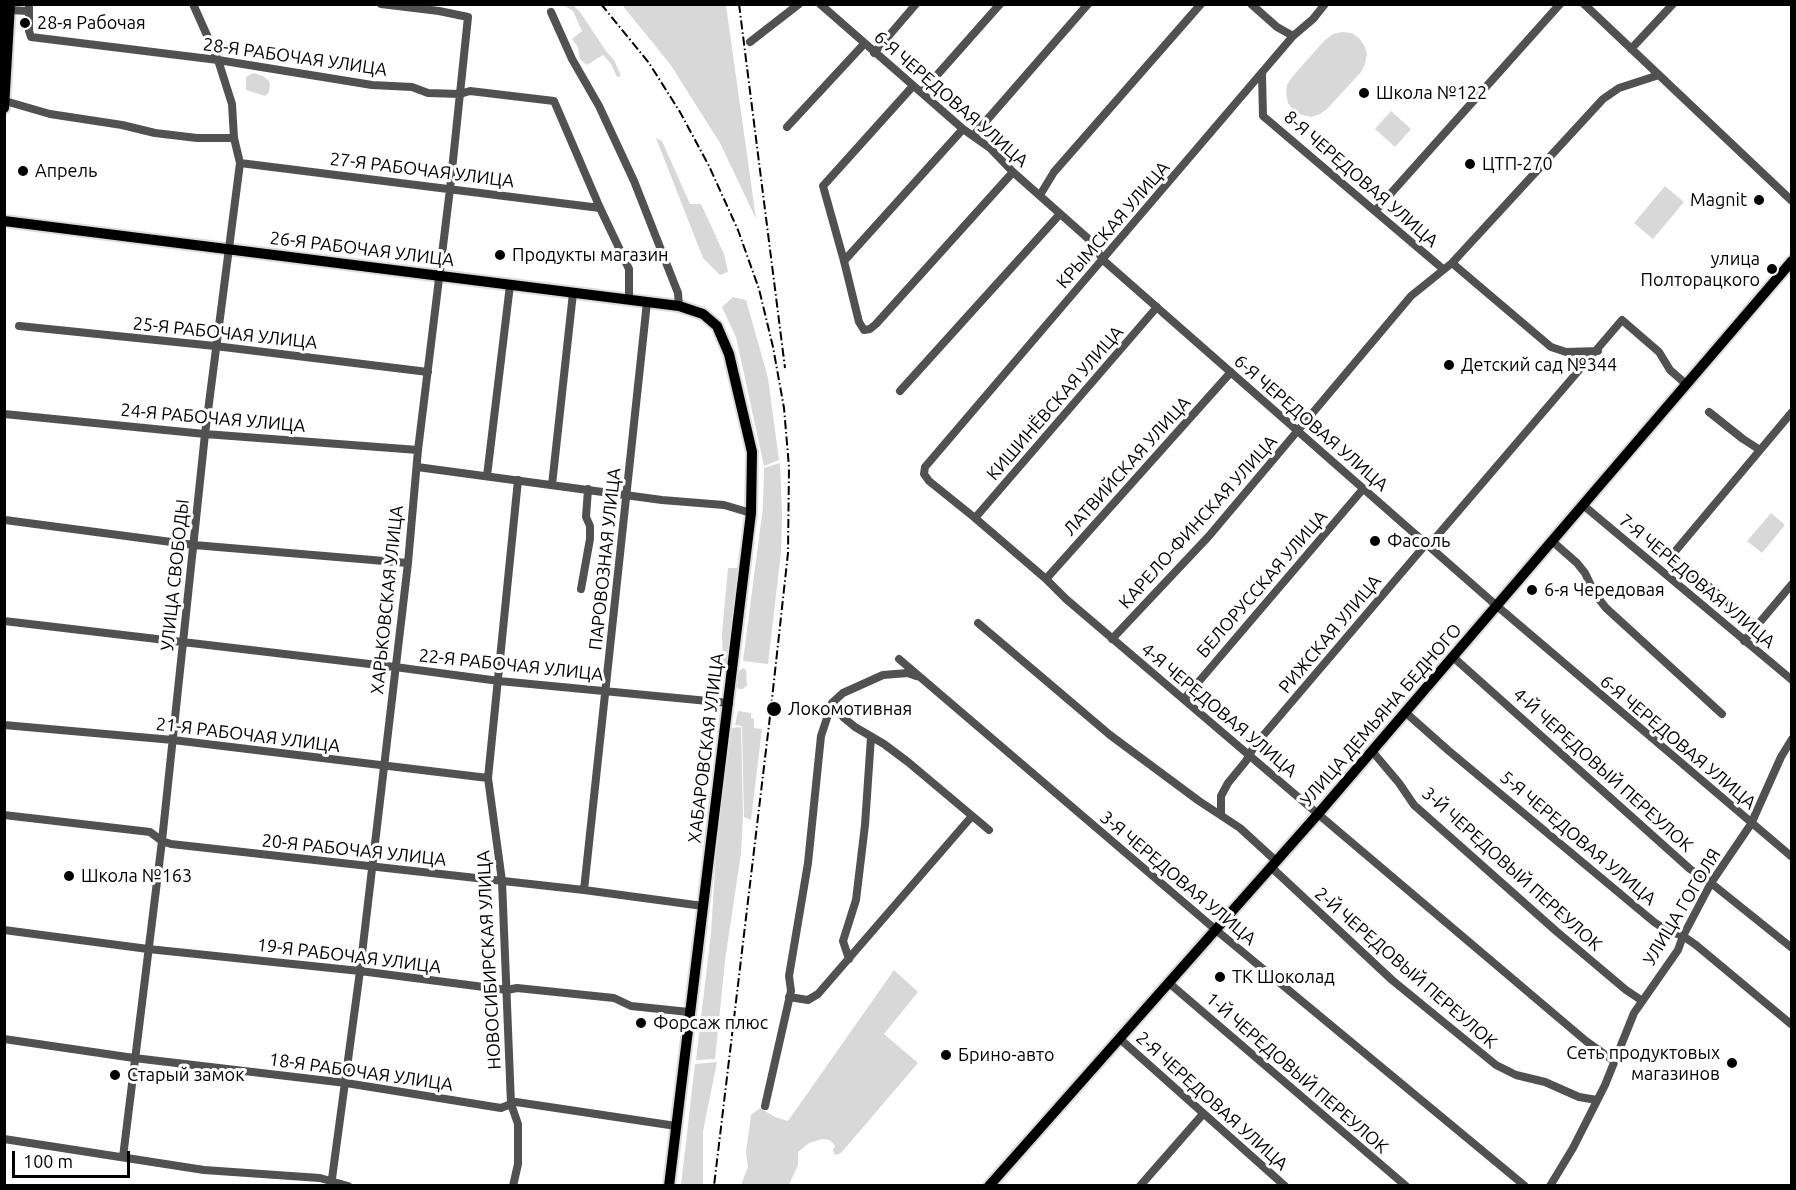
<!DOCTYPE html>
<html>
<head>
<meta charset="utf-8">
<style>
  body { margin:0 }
  #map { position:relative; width:1796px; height:1190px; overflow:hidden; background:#fff; font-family:Ubuntu,sans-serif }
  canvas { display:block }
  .frame { position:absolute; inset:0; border:6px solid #000; pointer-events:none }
  .scale { position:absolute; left:12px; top:1151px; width:118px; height:27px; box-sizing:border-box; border:3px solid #000; border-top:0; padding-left:8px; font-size:18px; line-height:21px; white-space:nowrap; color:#000; -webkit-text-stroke:4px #fff; paint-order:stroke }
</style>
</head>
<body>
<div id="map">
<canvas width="1796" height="1190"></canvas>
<div class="frame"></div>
<div class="scale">100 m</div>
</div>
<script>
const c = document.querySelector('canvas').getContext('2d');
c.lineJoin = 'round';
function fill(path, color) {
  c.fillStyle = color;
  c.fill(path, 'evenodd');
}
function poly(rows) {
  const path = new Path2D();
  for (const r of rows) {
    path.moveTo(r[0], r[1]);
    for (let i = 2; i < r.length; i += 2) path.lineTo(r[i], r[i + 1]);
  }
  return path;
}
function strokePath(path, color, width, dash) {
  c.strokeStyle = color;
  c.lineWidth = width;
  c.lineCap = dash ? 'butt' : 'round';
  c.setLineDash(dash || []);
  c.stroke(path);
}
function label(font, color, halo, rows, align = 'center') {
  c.font = font + ' Ubuntu,sans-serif';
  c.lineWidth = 6;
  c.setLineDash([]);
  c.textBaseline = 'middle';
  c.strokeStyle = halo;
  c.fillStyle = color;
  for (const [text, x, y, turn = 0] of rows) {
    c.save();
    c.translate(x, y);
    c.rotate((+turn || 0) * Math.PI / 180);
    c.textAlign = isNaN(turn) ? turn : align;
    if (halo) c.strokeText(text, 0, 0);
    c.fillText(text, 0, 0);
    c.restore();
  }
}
fill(poly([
  [563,5,573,5,580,12,606,51,614,60,621,76,617,77,611,64,603,55,587,65,580,59,578,47,572,39,582,31,573,11],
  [622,5,726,5,756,219,720,143,670,64],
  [1342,32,1351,33,1359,38,1364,45,1367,54,1365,64,1361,72,1327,109,1320,114,1311,117,1302,115,1294,111,1288,103,1286,94,1287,85,1292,77,1325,40,1333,34],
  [253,73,263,76,269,81,270,85,269,92,265,96,246,90,246,77],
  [1391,111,1411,129,1395,147,1375,129],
  [656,138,662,141,690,204,701,204,724,254,728,272,720,275,703,258],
  [1665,186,1684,202,1653,239,1634,223],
  [733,297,746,300,768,378,779,460,764,466,736,337,722,307],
  [780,463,782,514,781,552,768,664,743,661,763,507,764,468],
  [1771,513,1785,525,1762,553,1747,541],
  [728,568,741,568,730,667,723,665,722,633],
  [743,668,746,670,747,685,743,689,739,689,737,687,739,671],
  [738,711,751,713,751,718,754,719,754,728,762,729,751,820,744,817,742,726,735,725],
  [741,727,743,817,741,853,725,961,715,1059,696,1060,711,933,717,838,732,728],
  [894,970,918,992,884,1034,918,1063,841,1153,835,1155,833,1150,835,1146,830,1140,822,1139,809,1143,798,1152,798,1165,789,1185,741,1185,748,1167,746,1152,751,1115,760,1108,775,1117,788,1121],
  [717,1062,703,1131,703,1185,681,1185,695,1064]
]), '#d8d8d8');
const major = poly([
  [4,108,10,4],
  [4,221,679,306,703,314,717,326,729,354,752,452,751,513,669,1186],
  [989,1186,1318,814,1792,261]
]);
strokePath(major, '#dbdbdb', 14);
strokePath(poly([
  [29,4,29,31,31,37,218,60,372,85,412,87,428,93,460,94,470,91,554,101,600,208,629,269,629,300],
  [820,4,963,129,990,148,1013,172,1092,242,1103,260,1497,606,1792,857],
  [1251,4,1277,27,1293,36],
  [1325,4,1313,19,1293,36,925,467,924,474,929,481,975,518,1046,579,1066,599,1318,814,1586,1041,1614,1061],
  [1584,4,1792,201],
  [10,10,28,11],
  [551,12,572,59,599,106,634,181,678,293,679,306],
  [750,42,799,4],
  [1631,49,1673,4],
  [874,53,916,4],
  [1262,75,1263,116,1443,269],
  [913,86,823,186,844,261,859,322,864,330,870,329,876,324,1013,172],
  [922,92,1000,4],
  [5,101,50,114,122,125,155,133,197,138,234,138],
  [787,127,864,44],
  [973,136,1088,4],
  [240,163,600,208],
  [1040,195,1054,172,1201,4],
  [1376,210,1560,4],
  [844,261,963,129],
  [1452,263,1551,347,1566,352,1598,351],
  [19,326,215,346,428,372],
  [900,391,1060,214],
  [1709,412,1743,439,1760,450],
  [4,414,205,434,418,450],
  [417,467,662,500,724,505,751,513],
  [487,476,510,285],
  [552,485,573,293],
  [1583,505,1792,680],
  [975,518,1157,307],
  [5,520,194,545,408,563],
  [1552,541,1577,563,1585,573,1595,594,1606,608,1722,714],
  [1046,579,1231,372],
  [581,589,590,539,590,526,586,517,588,489],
  [4,621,395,667,499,681,729,703],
  [978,623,1110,735,1199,801,1240,828,1276,861],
  [1756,626,1672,555,1792,412],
  [1112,639,1209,536,1411,296,1452,263,1603,99,1619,88,1659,75],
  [1744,641,1792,584],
  [1453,657,1690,869,1711,883,1792,948],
  [899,659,1216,930,1525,1186],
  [1184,699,1363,489],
  [832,703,844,718,855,727,884,744,908,762,989,830],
  [1405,712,1449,751,1654,922,1666,930,1683,936,1696,945,1792,1025],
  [4,725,173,740,488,778],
  [1372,751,1399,783,1414,805,1556,931,1626,990,1641,1000],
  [1221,814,1221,796,1228,783,1246,761,1255,745,1426,544,1437,536,1622,320,1659,352,1670,370,1686,384],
  [4,815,150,832,162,841,171,844,584,890,703,906],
  [1271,867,1392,980,1496,1065,1516,1075,1545,1082,1579,1097,1597,1100],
  [584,890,647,302],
  [4,930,148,949,360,971,507,990,517,988,614,998,631,1006,689,1012],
  [849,959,843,941,856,900,865,825,871,737],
  [1169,983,1406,1186],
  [789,997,808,1000,818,994,972,816],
  [4,1039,134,1058,346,1083,501,1108,516,1102,676,1126],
  [1120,1039,1285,1186],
  [765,1106,791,991,789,976,808,863,821,736,832,703,843,693,883,675,908,673,916,676],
  [4,1139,204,1170,320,1178,348,1186],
  [123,1157,162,841,205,434,240,163,234,138,232,104,218,60,193,4],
  [331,1186,360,971,408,563,418,450,450,189,468,17,439,11,381,4],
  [513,1186,518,1164,518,1124,511,1104,502,881,488,778,518,480],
  [1140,1186,1203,1114],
  [1550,1186,1573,1148,1605,1085,1634,1013,1678,950,1683,936,1711,883,1751,824,1781,757,1792,739]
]), '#515151', 8);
strokePath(major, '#000', 10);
strokePath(poly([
  [601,4,649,63,680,112,709,166,738,230,759,289,773,347,784,408,789,467,788,553,771,708,714,1186],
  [739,4,785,368]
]), '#000', 2, [9, 3, 1.5, 3]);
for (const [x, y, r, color] of [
  [25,23,6,"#000"],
  [1364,93,6,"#000"],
  [1470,164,6,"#000"],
  [23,171,6,"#000"],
  [1759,200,6,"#000"],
  [500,255,6,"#000"],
  [1772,269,6,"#000"],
  [1449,365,6,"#000"],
  [1375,541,6,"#000"],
  [1532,590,6,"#000"],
  [774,709,8,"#000"],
  [69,876,6,"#000"],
  [1220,977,6,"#000"],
  [641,1023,6,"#000"],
  [946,1055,6,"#000"],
  [1732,1063,6,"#000"],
  [115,1075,6,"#000"]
]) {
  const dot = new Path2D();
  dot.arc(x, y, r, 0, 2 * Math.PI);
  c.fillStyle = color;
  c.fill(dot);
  strokePath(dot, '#fff', 2);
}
label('18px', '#000', '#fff', [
  ["28-я Рабочая",37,23],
  ["Школа №122",1376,93],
  ["ЦТП-270",1482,164],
  ["Апрель",35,171],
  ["Magnit",1747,200,"right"],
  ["Продукты магазин",512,255],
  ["улица",1760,259,"right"],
  ["Полторацкого",1760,280,"right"],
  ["Детский сад №344",1461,365],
  ["Фасоль",1387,541],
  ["6-я Чередовая",1544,590],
  ["Локомотивная",788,709],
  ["Школа №163",81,876],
  ["ТК Шоколад",1232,977],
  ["Форсаж плюс",653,1023],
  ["Сеть продуктовых",1720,1053,"right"],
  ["магазинов",1720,1074,"right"],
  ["Брино-авто",958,1055],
  ["Старый замок",127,1075]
], 'left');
label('18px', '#000', '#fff', [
  ["28-Я РАБОЧАЯ УЛИЦА",295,57,8],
  ["6-Я ЧЕРЕДОВАЯ УЛИЦА",951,99,41],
  ["27-Я РАБОЧАЯ УЛИЦА",422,170,7],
  ["8-Я ЧЕРЕДОВАЯ УЛИЦА",1361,179,41],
  ["КРЫМСКАЯ УЛИЦА",1113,225,-49],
  ["26-Я РАБОЧАЯ УЛИЦА",362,249,7],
  ["25-Я РАБОЧАЯ УЛИЦА",225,333,6],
  ["КИШИНЁВСКАЯ УЛИЦА",1055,403,-49],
  ["24-Я РАБОЧАЯ УЛИЦА",213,418,5],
  ["6-Я ЧЕРЕДОВАЯ УЛИЦА",1311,423,41],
  ["ЛАТВИЙСКАЯ УЛИЦА",1127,466,-48],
  ["КАРЕЛО-ФИНСКАЯ УЛИЦА",1198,522,-48],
  ["ПАРОВОЗНАЯ УЛИЦА",605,559,-84],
  ["УЛИЦА СВОБОДЫ",175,575,-84],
  ["7-Я ЧЕРЕДОВАЯ УЛИЦА",1697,581,40],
  ["БЕЛОРУССКАЯ УЛИЦА",1262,584,-49],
  ["ХАРЬКОВСКАЯ УЛИЦА",387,600,-84],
  ["РИЖСКАЯ УЛИЦА",1330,634,-50],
  ["22-Я РАБОЧАЯ УЛИЦА",511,665,6],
  ["4-Я ЧЕРЕДОВАЯ УЛИЦА",1219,710,40],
  ["УЛИЦА ДЕМЬЯНА БЕДНОГО",1381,715,-49],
  ["21-Я РАБОЧАЯ УЛИЦА",248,735,7],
  ["6-Я ЧЕРЕДОВАЯ УЛИЦА",1678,742,40],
  ["ХАБАРОВСКАЯ УЛИЦА",706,748,-83],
  ["4-Й ЧЕРЕДОВЫЙ ПЕРЕУЛОК",1603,770,42],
  ["5-Я ЧЕРЕДОВАЯ УЛИЦА",1578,838,40],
  ["20-Я РАБОЧАЯ УЛИЦА",354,850,6],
  ["3-Й ЧЕРЕДОВЫЙ ПЕРЕУЛОК",1512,869,42],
  ["3-Я ЧЕРЕДОВАЯ УЛИЦА",1178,878,40],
  ["УЛИЦА ГОГОЛЯ",1682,907,-59],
  ["19-Я РАБОЧАЯ УЛИЦА",349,956,7],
  ["НОВОСИБИРСКАЯ УЛИЦА",489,960,-93],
  ["2-Й ЧЕРЕДОВЫЙ ПЕРЕУЛОК",1406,968,41],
  ["18-Я РАБОЧАЯ УЛИЦА",361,1072,8],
  ["1-Й ЧЕРЕДОВЫЙ ПЕРЕУЛОК",1297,1073,41],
  ["2-Я ЧЕРЕДОВАЯ УЛИЦА",1212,1101,42]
]);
</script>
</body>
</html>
